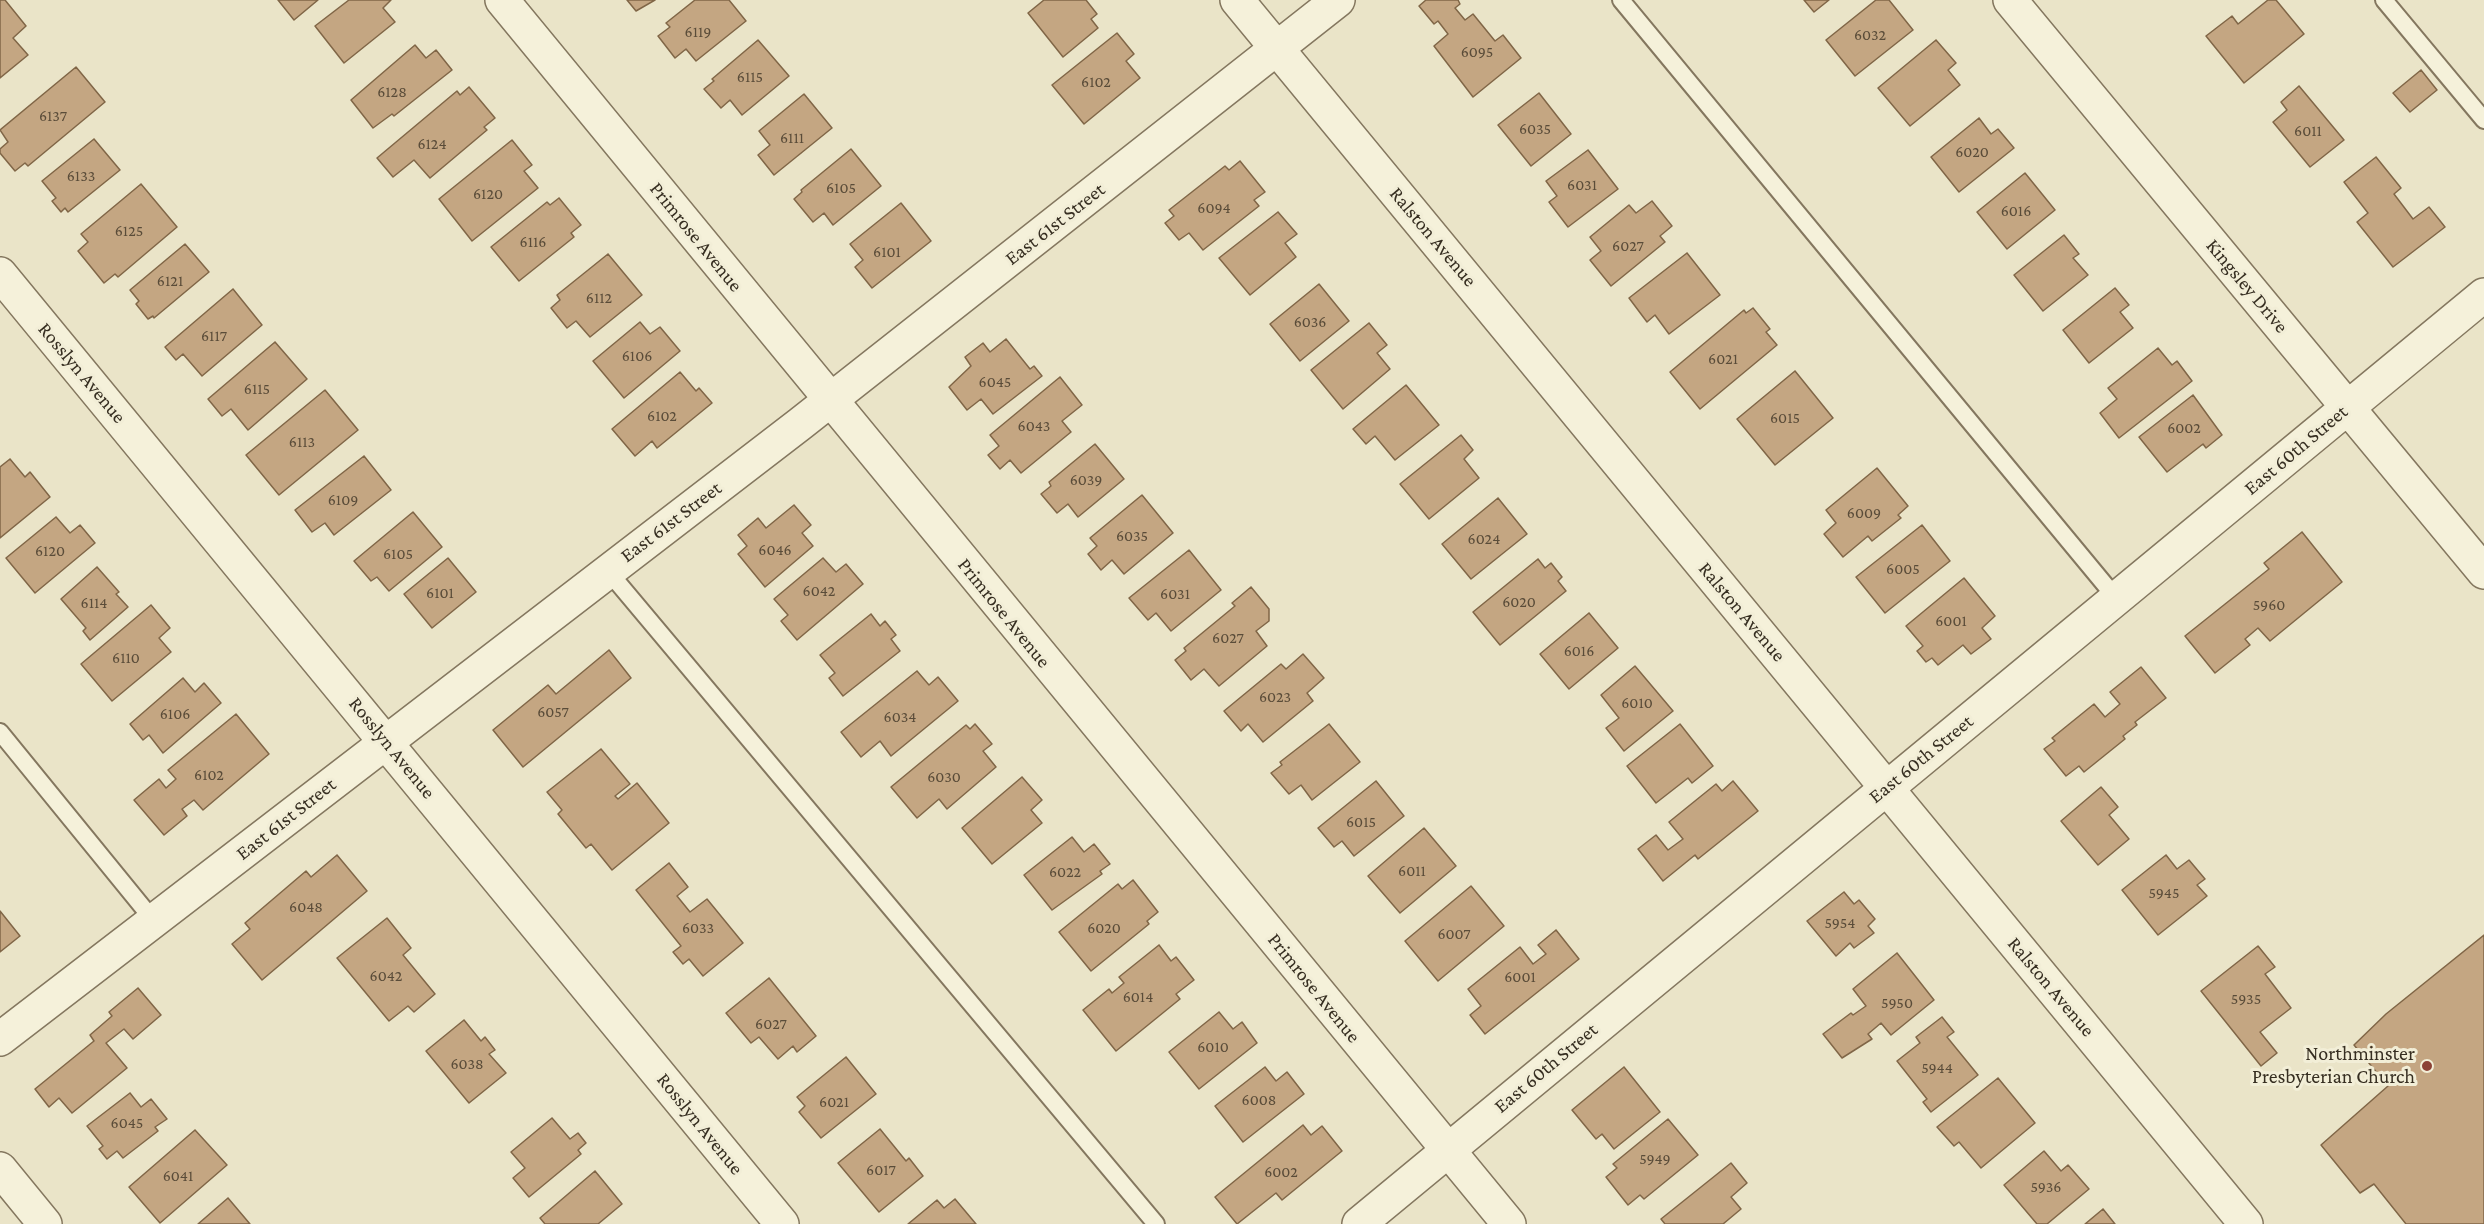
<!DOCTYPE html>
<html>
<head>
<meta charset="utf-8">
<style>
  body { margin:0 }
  canvas { display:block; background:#eae4c8 }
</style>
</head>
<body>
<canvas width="2484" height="1224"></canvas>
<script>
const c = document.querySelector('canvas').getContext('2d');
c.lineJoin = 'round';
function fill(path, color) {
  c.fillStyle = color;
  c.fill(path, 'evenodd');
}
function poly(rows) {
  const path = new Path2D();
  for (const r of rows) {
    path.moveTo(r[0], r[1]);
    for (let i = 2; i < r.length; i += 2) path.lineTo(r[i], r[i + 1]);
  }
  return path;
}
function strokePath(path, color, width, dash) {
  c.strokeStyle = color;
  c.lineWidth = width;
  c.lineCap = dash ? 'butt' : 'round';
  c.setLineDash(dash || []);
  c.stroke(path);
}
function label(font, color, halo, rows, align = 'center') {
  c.font = font + ' "Crimson Pro",serif';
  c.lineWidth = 6;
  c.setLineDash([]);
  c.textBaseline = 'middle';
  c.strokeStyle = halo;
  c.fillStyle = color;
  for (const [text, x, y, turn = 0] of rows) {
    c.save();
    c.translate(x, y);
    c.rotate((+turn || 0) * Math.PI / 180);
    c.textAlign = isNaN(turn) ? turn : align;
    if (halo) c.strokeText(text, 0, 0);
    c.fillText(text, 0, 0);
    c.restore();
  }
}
const building = poly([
  [0,0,5,0,26,26,13,38,28,55,0,78,0,0],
  [278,0,318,0,294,20,278,0],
  [349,0,391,0,383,8,395,22,344,63,315,26,349,0],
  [627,0,655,0,636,11,627,0],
  [695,0,729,0,746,21,696,61,686,49,675,58,658,36,670,27,666,23,695,0],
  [1044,0,1086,0,1097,14,1091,19,1098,28,1063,57,1028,13,1044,0],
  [1426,0,1458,0,1460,4,1455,8,1465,20,1473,14,1495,41,1503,35,1521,58,1473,97,1434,46,1448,34,1438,21,1434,24,1419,6,1426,0],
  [1804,0,1829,0,1814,12,1804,0],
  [1876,0,1889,0,1913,30,1855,76,1826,40,1876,0],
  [2268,0,2276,0,2304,34,2244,83,2206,36,2232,16,2238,24,2268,0],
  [1117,33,1134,54,1126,61,1140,78,1084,124,1052,85,1117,33],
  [758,40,789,76,742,115,730,100,721,108,704,89,714,81,712,79,758,40],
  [1936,40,1956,63,1948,70,1960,85,1910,126,1878,88,1936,40],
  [415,45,426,58,436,50,452,70,394,116,392,114,373,128,351,100,415,45],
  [76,67,105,102,28,166,25,163,15,171,0,153,0,149,8,142,0,130,76,67],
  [2421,70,2437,90,2410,112,2393,93,2421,70],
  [2299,86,2344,140,2310,167,2273,122,2287,110,2281,102,2299,86],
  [469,87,495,118,484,127,487,130,430,178,414,160,393,177,377,158,457,91,460,95,469,87],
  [1539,93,1571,134,1531,166,1498,125,1539,93],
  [804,94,832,128,774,175,758,155,770,145,759,131,804,94],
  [1979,118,1991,134,1998,129,2014,148,1959,192,1931,157,1979,118],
  [94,139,120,170,68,212,65,208,61,212,52,201,56,198,42,181,94,139],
  [512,140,532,165,524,171,538,188,472,241,439,199,512,140],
  [851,149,881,186,833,225,824,213,813,222,794,199,802,192,801,190,851,149],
  [1588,150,1618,189,1568,227,1549,202,1557,196,1546,181,1588,150],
  [2376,157,2401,188,2394,194,2413,219,2429,207,2445,227,2393,267,2357,222,2368,213,2344,182,2376,157],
  [1240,161,1265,192,1254,200,1259,206,1203,250,1189,233,1179,240,1165,223,1174,216,1169,210,1225,166,1229,170,1240,161],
  [2025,173,2055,210,2007,249,1977,212,2025,173],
  [141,184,177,227,118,277,115,274,104,283,78,251,88,242,81,234,141,184],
  [559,198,581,225,571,233,574,237,519,281,491,247,547,202,550,205,559,198],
  [1652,201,1672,226,1660,236,1665,242,1611,286,1590,260,1601,251,1590,237,1629,205,1636,213,1652,201],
  [901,203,931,241,872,288,855,267,863,260,850,244,901,203],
  [1278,212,1297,234,1285,243,1296,257,1250,295,1219,258,1278,212],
  [2064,235,2079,254,2073,258,2088,275,2043,311,2014,275,2064,235],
  [185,244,209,272,154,318,153,316,148,319,136,304,139,301,130,290,185,244],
  [1687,253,1720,295,1669,334,1655,315,1647,322,1629,298,1687,253],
  [608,254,642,295,590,337,576,321,567,328,551,308,560,300,557,295,608,254],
  [1319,284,1349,321,1300,361,1270,324,1319,284],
  [2115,288,2129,305,2120,312,2133,328,2089,363,2063,330,2115,288],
  [233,289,262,325,202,376,183,354,176,360,165,347,233,289],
  [1753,308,1770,329,1766,332,1777,345,1700,409,1670,372,1744,310,1746,313,1753,308],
  [640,322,650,334,660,327,680,351,624,398,593,361,640,322],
  [1369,323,1387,345,1377,353,1390,369,1343,409,1311,370,1369,323],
  [1006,339,1030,369,1034,366,1042,376,993,414,981,399,967,410,949,387,971,366,965,357,983,343,990,352,1006,339],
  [275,342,307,379,248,430,231,409,222,416,208,399,275,342],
  [2158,348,2172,365,2177,361,2192,381,2119,438,2100,413,2117,399,2108,388,2158,348],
  [1795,371,1833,418,1775,465,1737,419,1795,371],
  [680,372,696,391,699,388,712,403,657,448,652,441,635,456,612,429,680,372],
  [1060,377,1082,405,1062,421,1071,432,1021,473,1010,460,1000,469,988,455,999,446,990,435,1060,377],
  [1406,385,1439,425,1395,460,1375,436,1366,444,1353,429,1406,385],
  [325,390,358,430,279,495,246,455,325,390],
  [2193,395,2222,435,2206,448,2203,444,2167,472,2139,437,2193,395],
  [1461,435,1473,450,1464,459,1479,478,1429,519,1400,484,1461,435],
  [1095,444,1124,479,1078,517,1068,504,1057,513,1041,494,1051,486,1049,482,1095,444],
  [364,456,391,490,334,535,325,523,312,532,295,510,364,456],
  [10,459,25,477,30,472,50,497,0,538,0,467,10,459],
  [1877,468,1908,506,1898,515,1901,518,1872,541,1868,536,1843,557,1824,534,1836,523,1826,510,1877,468],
  [1142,495,1173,533,1124,574,1112,560,1101,570,1088,554,1097,546,1090,538,1142,495],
  [1498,498,1527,534,1471,579,1442,544,1498,498],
  [794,505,811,525,802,533,813,546,765,587,738,554,747,546,738,535,758,518,766,528,794,505],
  [413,512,442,547,389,591,377,577,371,581,354,561,413,512],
  [56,517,70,533,80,525,95,543,35,593,6,558,56,517],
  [1922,525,1950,561,1885,613,1856,577,1922,525],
  [2302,532,2342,582,2270,641,2258,628,2245,639,2250,645,2215,673,2185,636,2269,569,2264,563,2302,532],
  [1189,550,1221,590,1171,631,1156,613,1148,620,1129,598,1189,550],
  [448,558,476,592,432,628,404,594,448,558],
  [823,558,836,572,846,564,863,584,797,640,781,621,788,615,774,599,823,558],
  [1538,559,1545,568,1551,563,1562,577,1558,581,1566,591,1500,645,1473,612,1538,559],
  [97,567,119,592,116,594,128,607,90,640,83,631,86,628,61,599,97,567],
  [1964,578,1995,616,1982,628,1991,639,1971,654,1963,645,1938,665,1932,658,1926,662,1917,651,1923,646,1906,626,1964,578],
  [1251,587,1269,609,1269,621,1256,631,1267,646,1219,686,1204,669,1191,680,1175,660,1186,651,1184,648,1235,606,1232,603,1251,587],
  [151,605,170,628,159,638,171,652,112,701,81,664,151,605],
  [1589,613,1618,648,1569,689,1540,654,1589,613],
  [871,614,880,626,885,621,896,635,891,639,900,651,843,696,829,678,835,673,820,655,871,614],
  [609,650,631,678,523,767,493,730,548,685,556,694,609,650],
  [1303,654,1324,678,1307,693,1313,701,1263,742,1248,724,1241,731,1224,711,1281,664,1286,669,1303,654],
  [1635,666,1673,711,1624,751,1606,728,1619,718,1601,695,1635,666],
  [2141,667,2166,698,2135,722,2137,725,2123,736,2125,739,2084,772,2079,766,2066,776,2044,749,2055,741,2052,738,2094,704,2105,717,2120,704,2110,692,2141,667],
  [917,671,929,685,938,677,958,701,891,756,880,741,861,757,841,732,917,671],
  [183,678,195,692,204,683,221,703,163,753,149,735,143,740,130,724,183,678],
  [236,714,269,754,203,810,194,800,182,809,187,816,164,835,134,800,159,779,166,788,176,779,168,770,236,714],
  [975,724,992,744,983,751,996,767,947,809,939,799,917,818,891,787,966,725,970,729,975,724],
  [1329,724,1360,762,1312,800,1301,785,1289,794,1271,773,1282,765,1280,762,1329,724],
  [1680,724,1713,766,1692,783,1688,778,1656,803,1627,766,1680,724],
  [601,749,630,784,615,796,618,799,637,783,669,823,612,870,591,844,586,848,558,814,562,810,547,792,601,749],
  [1022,777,1042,800,1031,810,1042,823,992,864,962,828,1022,777],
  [1376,781,1404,816,1354,856,1342,841,1334,847,1318,828,1376,781],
  [1733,781,1758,811,1698,859,1695,855,1663,881,1638,849,1656,835,1668,850,1683,839,1669,822,1716,784,1722,791,1733,781],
  [2101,787,2118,807,2109,815,2129,839,2098,865,2061,821,2101,787],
  [1424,828,1456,866,1400,913,1368,876,1424,828],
  [1072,837,1084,852,1094,844,1110,864,1100,871,1102,874,1052,910,1024,875,1072,837],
  [337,855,367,891,262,980,232,944,250,929,245,923,306,871,311,877,337,855],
  [2166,855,2177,869,2189,860,2205,879,2197,885,2207,896,2158,935,2122,890,2166,855],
  [669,863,688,887,677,896,690,912,707,899,743,943,703,976,689,959,683,964,673,952,681,946,636,890,669,863],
  [1133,880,1158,912,1147,921,1149,924,1091,971,1059,932,1118,884,1122,889,1133,880],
  [1471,886,1504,926,1438,981,1405,941,1471,886],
  [1844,892,1854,904,1859,900,1875,919,1868,926,1874,933,1854,948,1850,943,1836,956,1807,921,1844,892],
  [0,911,20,936,0,952,0,911],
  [387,918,411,948,403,955,435,994,414,1012,408,1006,389,1021,337,958,387,918],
  [1556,930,1579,959,1485,1034,1470,1015,1481,1006,1468,989,1520,947,1533,964,1546,954,1538,945,1556,930],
  [2484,935,2484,1224,2406,1224,2374,1184,2360,1193,2321,1145,2388,1086,2354,1045,2386,1014,2484,935],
  [1159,945,1171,961,1176,957,1194,980,1176,994,1180,999,1116,1051,1083,1010,1109,989,1112,993,1124,983,1119,977,1159,945],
  [2258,946,2275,967,2265,974,2291,1008,2260,1032,2277,1053,2261,1066,2201,991,2258,946],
  [1897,953,1934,1000,1891,1035,1881,1023,1868,1034,1872,1039,1842,1058,1823,1034,1851,1013,1853,1015,1866,1006,1853,989,1897,953],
  [769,978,816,1036,797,1052,793,1046,778,1059,759,1037,751,1043,726,1013,769,978],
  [138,988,161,1015,133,1039,124,1029,106,1043,127,1068,72,1113,59,1098,49,1107,35,1089,94,1041,90,1035,112,1016,109,1012,138,988],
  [1219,1012,1233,1029,1242,1022,1257,1043,1199,1089,1169,1052,1219,1012],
  [1942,1017,1954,1032,1947,1037,1978,1075,1931,1112,1923,1102,1927,1099,1897,1061,1920,1043,1916,1037,1942,1017],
  [464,1020,481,1041,485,1037,495,1050,489,1054,506,1073,469,1103,426,1051,464,1020],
  [846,1057,876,1094,821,1138,799,1112,805,1106,797,1097,846,1057],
  [1265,1067,1276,1081,1287,1072,1304,1094,1243,1142,1215,1106,1265,1067],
  [1624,1067,1660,1112,1614,1149,1602,1134,1596,1139,1572,1110,1624,1067],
  [1998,1078,2035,1123,1981,1168,1959,1142,1954,1146,1937,1127,1998,1078],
  [130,1093,141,1107,151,1099,167,1119,155,1127,158,1131,123,1158,117,1151,107,1159,99,1149,103,1146,87,1126,130,1093],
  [552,1118,570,1139,578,1133,586,1143,578,1150,581,1154,529,1197,513,1178,525,1168,511,1152,552,1118],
  [1668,1119,1698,1155,1644,1199,1640,1195,1628,1205,1606,1177,1617,1168,1613,1164,1668,1119],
  [1303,1125,1311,1135,1322,1126,1342,1151,1282,1200,1276,1193,1237,1224,1215,1197,1303,1125],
  [880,1129,906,1161,909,1158,923,1176,879,1212,838,1163,880,1129],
  [195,1130,227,1165,160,1223,129,1187,195,1130],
  [2044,1151,2061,1171,2068,1165,2089,1189,2047,1224,2037,1224,2004,1185,2044,1151],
  [1731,1163,1747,1183,1731,1197,1741,1209,1723,1224,1665,1224,1661,1219,1731,1163],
  [595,1171,622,1204,598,1224,545,1224,540,1218,595,1171],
  [228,1198,250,1224,198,1224,228,1198],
  [955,1199,976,1224,908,1224,937,1200,944,1208,955,1199],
  [2103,1209,2115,1224,2085,1224,2103,1209]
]);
fill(building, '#c4a682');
strokePath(building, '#806647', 1.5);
const service = poly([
  [1621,0,2116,598],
  [2384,0,2484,120],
  [608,571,1156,1224],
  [0,732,154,921]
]);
const minor = poly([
  [502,0,1509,1224],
  [1237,0,2246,1224],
  [2010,0,2484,572],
  [0,274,782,1224],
  [0,1039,800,424,1338,0],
  [0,1169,45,1224],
  [1359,1224,2484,295]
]);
strokePath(service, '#84775f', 20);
strokePath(minor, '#84775f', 36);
strokePath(service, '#f5f1da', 16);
strokePath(minor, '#f5f1da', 33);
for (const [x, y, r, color] of [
  [2427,1066,6,"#8c4135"]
]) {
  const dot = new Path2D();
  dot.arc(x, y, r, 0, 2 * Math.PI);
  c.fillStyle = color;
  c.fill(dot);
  strokePath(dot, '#f2eed7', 2);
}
label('16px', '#5a4c39', null, [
  ["6119",698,32],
  ["6032",1870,35],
  ["6095",1477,52],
  ["6115",750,77],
  ["6102",1096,82],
  ["6128",392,92],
  ["6137",53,116],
  ["6035",1535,129],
  ["6011",2308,131],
  ["6111",792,138],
  ["6124",432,144],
  ["6020",1972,152],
  ["6133",81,176],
  ["6031",1582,185],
  ["6105",841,188],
  ["6120",488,194],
  ["6094",1214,208],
  ["6016",2016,211],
  ["6125",129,231],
  ["6116",533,242],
  ["6027",1628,246],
  ["6101",887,252],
  ["6121",170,281],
  ["6112",599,298],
  ["6036",1310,322],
  ["6117",214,336],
  ["6106",637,356],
  ["6021",1723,359],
  ["6045",995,382],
  ["6115",257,389],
  ["6102",662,416],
  ["6015",1785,418],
  ["6043",1034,426],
  ["6002",2184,428],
  ["6113",302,442],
  ["6039",1086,480],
  ["6109",343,500],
  ["6009",1864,513],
  ["6035",1132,536],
  ["6024",1484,539],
  ["6046",775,550],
  ["6120",50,551],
  ["6105",398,554],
  ["6005",1903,569],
  ["6042",819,591],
  ["6101",440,593],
  ["6031",1175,594],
  ["6020",1519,602],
  ["6114",94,603],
  ["5960",2269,605],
  ["6001",1951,621],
  ["6027",1228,638],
  ["6016",1579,651],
  ["6110",126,658],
  ["6023",1275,697],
  ["6010",1637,703],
  ["6057",553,712],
  ["6106",175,714],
  ["6034",900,717],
  ["6102",209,775],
  ["6030",944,777],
  ["6015",1361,822],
  ["6011",1412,871],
  ["6022",1065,872],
  ["5945",2164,893],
  ["6048",306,907],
  ["5954",1840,923],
  ["6033",698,928],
  ["6020",1104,928],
  ["6007",1454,934],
  ["6042",386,976],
  ["6001",1520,977],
  ["6014",1138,997],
  ["5935",2246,999],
  ["5950",1897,1003],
  ["6027",771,1024],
  ["6010",1213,1047],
  ["6038",467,1064],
  ["5944",1937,1068],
  ["6008",1259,1100],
  ["6021",834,1102],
  ["6045",127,1123],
  ["5949",1655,1159],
  ["6017",881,1170],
  ["6002",1281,1172],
  ["6041",178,1176],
  ["5936",2046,1187]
]);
label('20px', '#362e21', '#f2eed7', [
  ["East 61st Street",1055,224,-38],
  ["Primrose Avenue",696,237,51],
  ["Ralston Avenue",1433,237,50],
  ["Kingsley Drive",2247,286,50],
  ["Rosslyn Avenue",82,373,50],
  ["East 60th Street",2296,450,-40],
  ["East 61st Street",671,522,-37],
  ["Ralston Avenue",1742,612,50],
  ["Primrose Avenue",1004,613,51],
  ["Rosslyn Avenue",392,748,51],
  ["East 60th Street",1921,759,-39],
  ["East 61st Street",286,819,-38],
  ["Ralston Avenue",2051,987,50],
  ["Primrose Avenue",1314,988,51],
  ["East 60th Street",1546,1068,-40],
  ["Rosslyn Avenue",700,1124,51]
]);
label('20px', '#362e21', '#f2eed7', [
  ["Northminster",2415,1054],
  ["Presbyterian Church",2415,1077]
], 'right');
</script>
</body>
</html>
